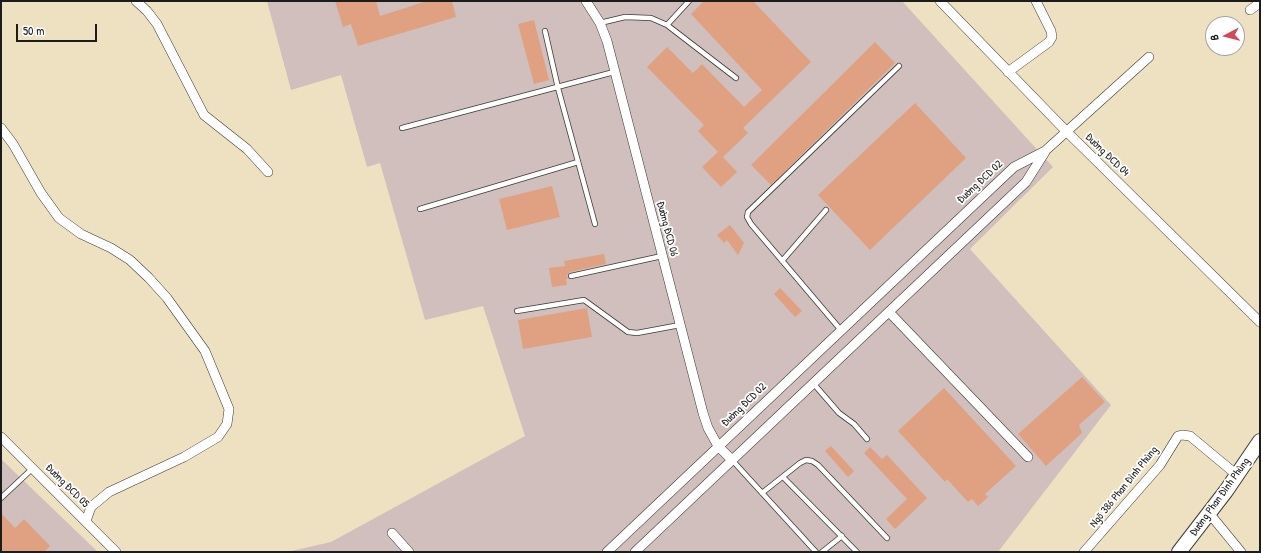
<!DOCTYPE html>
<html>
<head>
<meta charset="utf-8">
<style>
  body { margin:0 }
  #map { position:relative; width:1261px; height:553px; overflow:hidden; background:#ede1c1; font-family:"Patrick Hand",sans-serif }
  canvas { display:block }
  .frame { position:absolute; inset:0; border:2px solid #1c1c1c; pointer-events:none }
  .north { position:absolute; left:1205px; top:16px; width:40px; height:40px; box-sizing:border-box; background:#fff; border:1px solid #a4a4a4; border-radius:50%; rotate:263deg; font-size:11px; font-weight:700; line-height:16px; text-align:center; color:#1c1c1c }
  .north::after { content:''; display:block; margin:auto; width:14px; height:18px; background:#d1495b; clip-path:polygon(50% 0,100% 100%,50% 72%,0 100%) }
  .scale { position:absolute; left:16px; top:24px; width:81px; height:18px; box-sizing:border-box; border:2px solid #1c1c1c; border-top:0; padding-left:5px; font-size:12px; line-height:14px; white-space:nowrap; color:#1c1c1c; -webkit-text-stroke:3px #fff; paint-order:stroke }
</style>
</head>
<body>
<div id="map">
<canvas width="1261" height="553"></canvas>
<div class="frame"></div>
<div class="north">B</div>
<div class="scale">50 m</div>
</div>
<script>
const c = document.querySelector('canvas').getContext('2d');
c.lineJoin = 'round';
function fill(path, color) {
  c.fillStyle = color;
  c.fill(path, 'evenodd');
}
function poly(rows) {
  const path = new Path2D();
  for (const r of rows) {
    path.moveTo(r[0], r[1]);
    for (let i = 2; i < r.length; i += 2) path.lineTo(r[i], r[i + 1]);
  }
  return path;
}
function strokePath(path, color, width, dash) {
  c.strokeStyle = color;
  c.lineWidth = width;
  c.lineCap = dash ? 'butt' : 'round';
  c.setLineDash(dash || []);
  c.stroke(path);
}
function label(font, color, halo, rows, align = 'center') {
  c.font = font + ' "Patrick Hand",sans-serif';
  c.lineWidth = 3.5;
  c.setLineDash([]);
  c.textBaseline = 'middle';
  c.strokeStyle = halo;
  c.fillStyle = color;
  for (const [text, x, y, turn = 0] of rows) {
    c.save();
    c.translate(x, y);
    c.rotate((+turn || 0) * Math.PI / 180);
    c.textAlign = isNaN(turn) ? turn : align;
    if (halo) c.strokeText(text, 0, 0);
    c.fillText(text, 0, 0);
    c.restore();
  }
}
fill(poly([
  [267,1,902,1,1053,167,970,249,1111,405,998,552,287,552,331,542,525,436,483,306,425,320,380,163,367,167,341,75,291,90],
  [1,459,98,552,1,552]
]), '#d1bfbd');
fill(poly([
  [335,1,376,1,380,16,427,1,452,1,456,17,358,46,351,24,343,27],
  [704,1,753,1,811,62,743,128,748,133,723,157,737,172,721,187,702,167,718,152,698,131,704,125,647,67,667,47,693,73,702,64,744,107,762,90,691,14],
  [534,20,549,80,534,84,518,24],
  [875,42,895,63,771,185,751,165],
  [915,103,966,158,870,250,818,195],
  [552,186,560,217,507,230,499,199],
  [730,225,744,243,738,255,727,240,724,243,717,235],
  [604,254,606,264,570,272,567,275,568,278,566,279,567,285,552,287,549,268,565,266,564,261],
  [780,288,802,311,795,317,774,294],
  [587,308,592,337,523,349,518,320],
  [1082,377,1105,402,1079,425,1082,433,1046,466,1018,434],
  [944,388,1016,466,985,494,988,497,978,506,972,499,968,502,947,479,945,482,898,431],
  [831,446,854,471,848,477,825,451],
  [870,447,882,459,887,455,927,498,895,529,886,519,907,499,864,453],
  [1,513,15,528,24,519,50,546,44,552,1,552]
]), '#dfa181');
const lane = poly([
  [600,23,625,17,651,18,667,25,736,78],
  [667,25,689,1],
  [545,31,558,88,595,224],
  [402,128,614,72],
  [420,209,578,162],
  [782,261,826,210],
  [571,276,662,256],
  [517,311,584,300,628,332,637,333,680,325],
  [840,329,751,224,747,217,748,212,899,66],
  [813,383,839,413,854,424,867,439],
  [732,460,816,552],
  [783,477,857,552],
  [762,493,800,463,806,460,812,461,818,465,887,538],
  [1,498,33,468],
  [822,552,842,536]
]);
const street = poly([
  [136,1,147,11,157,24,204,115,247,149,268,172],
  [586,1,600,23,607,41,703,413,708,428,718,446,732,460],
  [940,1,1067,132,1260,322],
  [1250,10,1257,5,1258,1],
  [1008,72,1049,42,1052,37,1051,31,1036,1],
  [1,128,13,144,41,193,59,218,81,234,111,248,130,260,149,278,167,298,205,351,229,409,227,424,218,437,184,457,109,492,91,507,86,521],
  [889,312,1028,457],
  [1,437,116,552],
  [1209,513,1241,552],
  [392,533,409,552],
  [607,552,1014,167,1045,151,1149,57],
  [635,552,1026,182,1045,152],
  [1084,552,1160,465,1178,436,1182,435,1190,436,1237,475]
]);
const primary = poly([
  [1179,552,1226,491,1260,441]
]);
strokePath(lane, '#3b3a35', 6);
strokePath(street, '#3b3a35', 10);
strokePath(primary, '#3b3a35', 16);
strokePath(lane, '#fff', 4.5);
strokePath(street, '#fff', 9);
strokePath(primary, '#fff', 14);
label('11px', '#1c1c1c', '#fff', [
  ["Đường ĐCD 04",1107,155,44],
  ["Đường ĐCD 02",980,182,-43],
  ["Đường ĐCD 06",667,229,75],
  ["Đường ĐCD 02",744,405,-44],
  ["Đường ĐCD 05",67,486,45],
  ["Ngõ 386 Phan Đình Phùng",1124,487,-51],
  ["Đường Phan Đình Phùng",1220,497,-54]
]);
</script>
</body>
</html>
